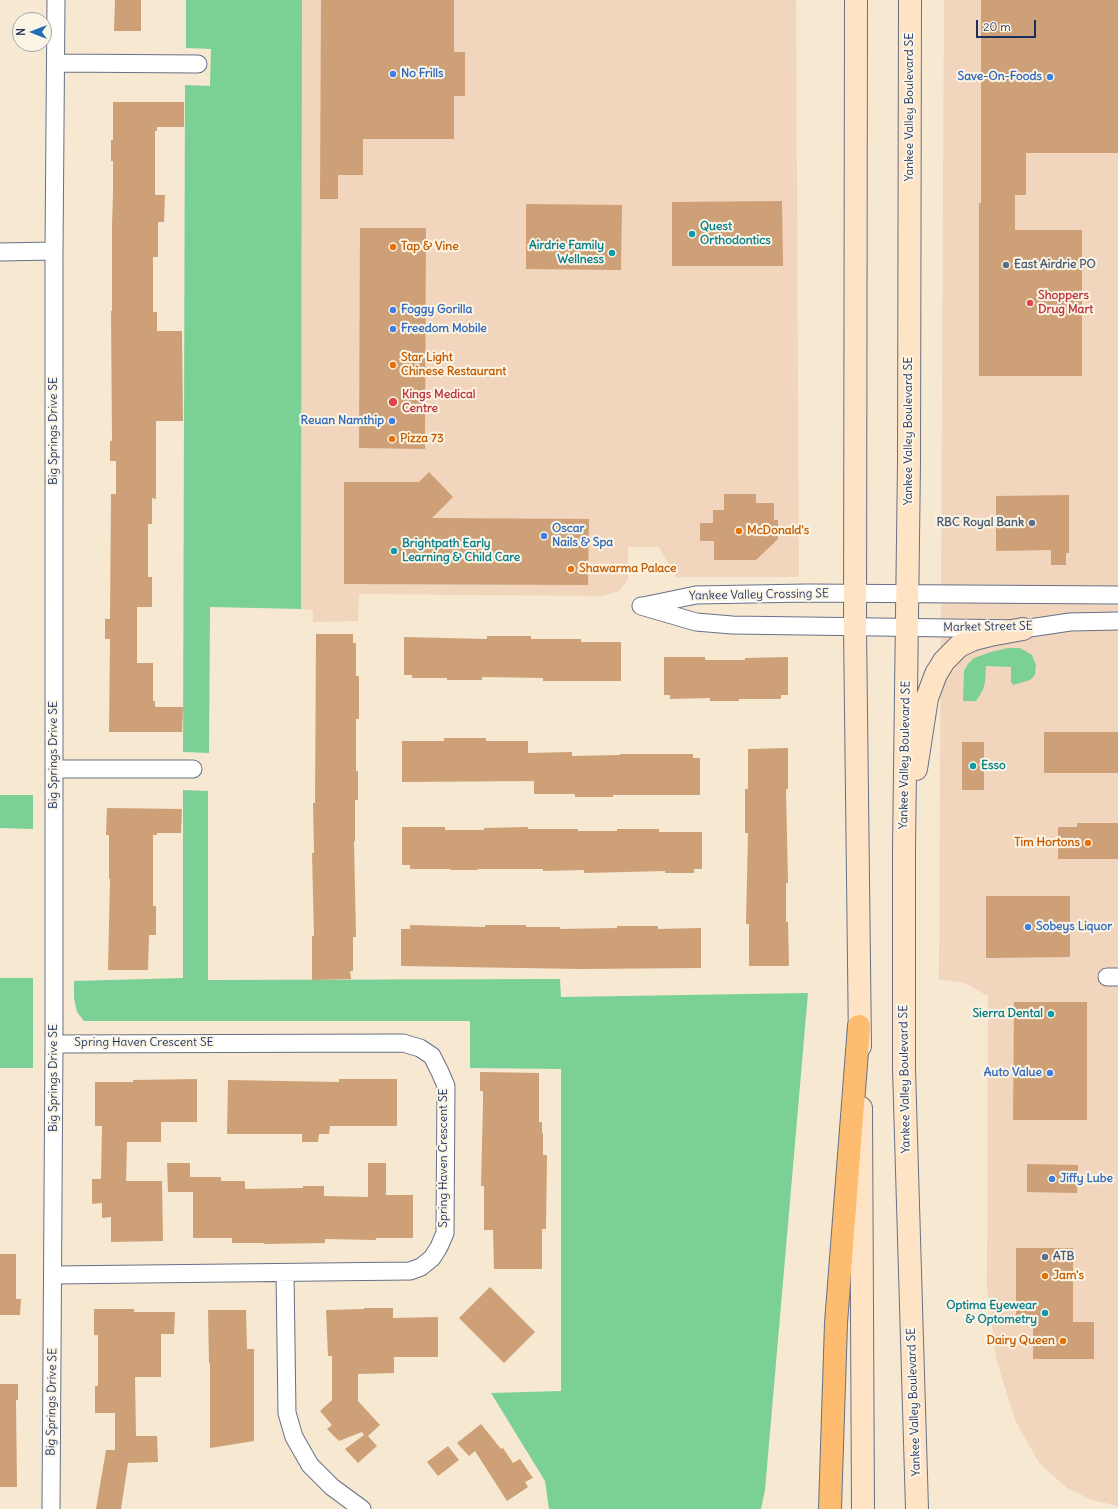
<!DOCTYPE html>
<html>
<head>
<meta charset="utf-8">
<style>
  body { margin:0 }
  #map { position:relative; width:1118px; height:1509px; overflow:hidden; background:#f7e8d1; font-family:Delius,sans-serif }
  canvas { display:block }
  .north { position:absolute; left:12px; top:12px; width:40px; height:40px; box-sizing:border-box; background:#fcf5e5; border:1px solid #a2a6af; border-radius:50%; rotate:270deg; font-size:11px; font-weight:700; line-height:16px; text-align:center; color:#1b2f5e }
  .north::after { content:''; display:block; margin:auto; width:14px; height:18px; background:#1f6fb2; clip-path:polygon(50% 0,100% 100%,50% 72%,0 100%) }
  .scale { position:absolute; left:976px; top:20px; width:60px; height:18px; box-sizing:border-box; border:2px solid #1b2f5e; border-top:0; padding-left:5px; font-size:12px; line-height:14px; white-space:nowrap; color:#1b2f5e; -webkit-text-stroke:3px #fcf5e5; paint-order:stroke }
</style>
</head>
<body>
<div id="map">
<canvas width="1118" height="1509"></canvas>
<div class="north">N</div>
<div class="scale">20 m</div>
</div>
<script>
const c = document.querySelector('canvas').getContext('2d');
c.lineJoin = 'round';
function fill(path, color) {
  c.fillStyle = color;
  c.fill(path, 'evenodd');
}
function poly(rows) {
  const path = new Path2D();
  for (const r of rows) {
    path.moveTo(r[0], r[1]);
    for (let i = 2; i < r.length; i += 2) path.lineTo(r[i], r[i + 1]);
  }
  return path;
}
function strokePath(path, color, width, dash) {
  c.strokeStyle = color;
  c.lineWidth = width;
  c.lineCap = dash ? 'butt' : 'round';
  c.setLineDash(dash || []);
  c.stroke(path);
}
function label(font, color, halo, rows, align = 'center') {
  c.font = font + ' Delius,sans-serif';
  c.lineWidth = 4;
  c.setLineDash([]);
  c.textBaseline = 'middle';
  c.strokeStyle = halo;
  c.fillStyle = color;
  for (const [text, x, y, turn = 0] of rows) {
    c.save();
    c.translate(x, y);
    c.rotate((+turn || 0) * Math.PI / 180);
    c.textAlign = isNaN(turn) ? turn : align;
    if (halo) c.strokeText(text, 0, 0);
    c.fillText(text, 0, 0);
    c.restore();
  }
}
fill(poly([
  [302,0,796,0,799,577,676,577,659,547,628,547,628,579,619,591,603,596,359,594,358,621,313,622,313,610,301,609],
  [944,0,1118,0,1118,1506,1092,1500,1067,1488,1039,1463,1016,1422,997,1362,987,1291,988,996,965,983,939,979]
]), '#f1d5bd');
fill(poly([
  [186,0,302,0,301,609,210,607,209,753,183,752,185,85,210,86,211,49,186,48],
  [1008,648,1020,648,1032,655,1036,665,1035,675,1030,680,1013,685,1011,682,1011,667,986,666,985,682,983,690,976,701,963,701,964,671,968,664,974,658,991,652],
  [183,790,208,791,208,980,560,979,561,997,808,993,765,1490,761,1509,549,1509,545,1481,491,1393,561,1391,561,1069,470,1068,470,1021,84,1021,77,1012,74,998,74,981,183,978],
  [0,795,33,795,33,829,0,828],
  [0,978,33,978,33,1068,0,1068]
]), '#7bd195');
fill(poly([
  [115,0,141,0,141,31,114,31],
  [321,0,454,0,454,52,465,52,465,96,454,96,454,139,363,139,363,175,338,175,338,199,320,199],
  [981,0,1118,0,1118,153,1026,153,1026,195,1015,195,1015,230,1082,230,1082,376,979,376,979,203,981,203],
  [113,102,184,102,184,127,157,127,157,131,155,131,155,195,165,195,164,222,158,222,158,257,153,257,153,312,157,312,157,331,182,331,183,421,156,421,156,499,152,498,152,524,148,524,148,577,152,577,152,607,137,607,137,663,153,663,153,701,155,701,155,707,183,707,182,732,109,732,110,639,105,639,105,619,110,619,111,494,116,494,116,461,110,461,110,441,112,441,111,311,112,311,112,226,113,195,113,161,111,161,111,140,113,140],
  [782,201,783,266,672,266,672,202],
  [526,204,622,205,621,270,526,269],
  [360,228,426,228,425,449,359,448],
  [429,472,453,497,432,518,589,519,588,585,344,584,344,482,419,482],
  [724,494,756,494,756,503,774,503,774,520,778,520,778,539,756,560,714,560,714,541,700,541,700,523,713,523,713,510,724,510],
  [1069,495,1069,553,1066,553,1066,565,1051,565,1051,550,996,551,996,496],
  [316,634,353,634,353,643,356,643,356,676,359,676,359,719,356,719,356,771,358,771,358,800,355,800,355,841,354,841,356,937,353,937,353,971,350,971,351,979,312,980,312,936,314,936,312,853,314,853,313,803,315,803],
  [487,636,531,636,531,639,581,639,581,642,621,642,621,681,543,681,543,678,482,677,482,680,447,680,447,678,412,678,412,675,404,675,404,637,487,639],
  [664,657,705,657,705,660,745,660,745,658,788,657,788,695,781,695,781,699,739,699,739,701,710,701,710,698,670,699,670,695,664,695],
  [1044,732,1118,732,1118,773,1044,773],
  [444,738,486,738,486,741,528,741,528,753,572,752,572,756,620,755,620,754,693,754,693,758,700,758,700,795,613,795,613,797,575,797,575,794,534,794,534,781,402,782,402,741,444,741],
  [962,742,984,742,984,790,962,790],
  [788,748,788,789,786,789,788,883,786,883,786,922,788,922,789,966,749,966,749,924,746,924,748,833,745,833,745,789,748,789,748,749],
  [107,808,182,809,181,833,157,833,157,835,153,835,153,906,156,906,156,935,149,935,148,970,108,970,110,879,109,879,109,835,106,835],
  [1077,823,1118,823,1118,859,1058,859,1058,827,1077,827],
  [402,827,445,827,445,830,484,830,484,828,528,827,528,829,578,829,578,831,617,831,617,829,659,829,659,832,702,832,702,869,694,869,694,873,665,873,665,871,584,873,584,870,543,871,543,869,478,869,478,870,450,870,450,869,410,869,410,865,402,865],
  [986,896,1070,896,1070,957,986,958],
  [410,925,485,927,485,925,526,925,526,927,560,927,560,929,617,928,617,926,658,926,658,929,701,928,701,968,580,969,401,966,401,929,410,929],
  [1014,1002,1087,1002,1087,1120,1013,1120],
  [480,1072,539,1073,539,1122,542,1122,542,1133,543,1133,543,1155,547,1155,546,1229,542,1229,542,1269,494,1269,493,1230,484,1230,484,1186,481,1186,483,1103,483,1091,480,1091],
  [197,1079,197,1122,161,1122,161,1142,127,1142,126,1181,162,1181,163,1241,111,1242,111,1217,102,1218,102,1203,92,1204,92,1179,101,1179,102,1126,95,1126,95,1082,133,1082,133,1080],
  [339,1079,397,1079,397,1126,330,1126,329,1134,319,1134,318,1142,302,1142,302,1134,227,1134,228,1080,339,1082],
  [167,1163,190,1163,190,1177,221,1177,221,1181,245,1181,245,1189,303,1188,303,1186,324,1186,324,1196,368,1197,368,1163,386,1163,386,1195,413,1195,413,1238,376,1238,376,1240,325,1239,325,1243,264,1244,264,1243,232,1243,232,1238,193,1238,193,1192,168,1192],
  [1027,1164,1078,1165,1077,1193,1027,1192],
  [1016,1248,1073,1248,1073,1322,1094,1322,1094,1359,1033,1359,1033,1322,1016,1322],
  [0,1254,16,1254,16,1299,21,1299,20,1315,0,1315],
  [490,1287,535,1332,504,1363,459,1318],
  [364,1308,393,1308,393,1318,438,1317,438,1357,394,1357,394,1373,358,1374,358,1401,380,1425,368,1436,377,1446,358,1463,345,1449,364,1435,362,1432,339,1441,327,1429,332,1425,320,1411,332,1400,332,1356,328,1356,326,1310,364,1309],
  [94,1309,134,1309,134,1312,175,1312,174,1334,161,1334,161,1377,135,1377,136,1436,157,1436,158,1462,128,1463,121,1509,96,1509,106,1450,115,1450,115,1413,95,1413,95,1386,98,1386,98,1335,94,1335],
  [208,1310,246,1310,247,1349,254,1349,254,1441,210,1448,210,1363,209,1363],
  [0,1384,18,1384,18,1400,16,1400,17,1487,0,1487],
  [481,1424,501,1449,503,1448,513,1463,520,1459,533,1478,525,1482,528,1487,507,1501,475,1451,469,1456,457,1443],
  [448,1446,459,1460,438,1476,427,1462]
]), '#cda077');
const minor = poly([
  [56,63,198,64],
  [0,252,54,251],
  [641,606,696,622,732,625,1023,629,1070,622,1118,621],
  [643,606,696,595,807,593,1118,595],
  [54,769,193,769],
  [1107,977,1118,977],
  [285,1273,287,1413,294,1437,310,1465,332,1487,362,1509],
  [53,1275,410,1271,421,1267,432,1258,439,1247,445,1233,446,1086,440,1072,432,1056,420,1048,403,1043,54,1044],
  [51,1509,54,1044,54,251,56,0]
]);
const secondary = poly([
  [856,0,855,627,860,1046],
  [910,0,909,462,904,847,904,1069,917,1509],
  [916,769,927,698,936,674,944,661,959,646,974,639,990,635,1023,629],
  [861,1108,863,1509]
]);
const motorway = poly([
  [830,1509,836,1323,859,1026]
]);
strokePath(minor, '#687086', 19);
strokePath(secondary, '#687086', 24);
strokePath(motorway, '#687086', 24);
strokePath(minor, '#fff', 17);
strokePath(secondary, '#fee4c5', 22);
strokePath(motorway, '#fdbc6f', 22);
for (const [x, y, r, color] of [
  [393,74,4,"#3f7fe0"],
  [1050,77,4,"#3f7fe0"],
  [692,234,4,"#0f9aa8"],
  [393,247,4,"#e8710a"],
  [612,253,4,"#0f9aa8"],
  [1006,265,4,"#5c6f8a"],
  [1030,303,4,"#e0444e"],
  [393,310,4,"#3f7fe0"],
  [393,329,4,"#3f7fe0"],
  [393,365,4,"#e8710a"],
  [393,402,5,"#e0444e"],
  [392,421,4,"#3f7fe0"],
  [392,439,4,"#e8710a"],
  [1032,523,4,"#5c6f8a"],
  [739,531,4,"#e8710a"],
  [544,536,4,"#3f7fe0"],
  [394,551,4,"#0f9aa8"],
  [571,569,4,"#e8710a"],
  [973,766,4,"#0f9aa8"],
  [1088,843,4,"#e8710a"],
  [1028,927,4,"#3f7fe0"],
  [1051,1014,4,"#0f9aa8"],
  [1050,1073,4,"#3f7fe0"],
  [1052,1179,4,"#3f7fe0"],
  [1045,1257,4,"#5c6f8a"],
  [1045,1276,4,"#e8710a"],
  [1045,1313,4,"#0f9aa8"],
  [1063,1341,4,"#e8710a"]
]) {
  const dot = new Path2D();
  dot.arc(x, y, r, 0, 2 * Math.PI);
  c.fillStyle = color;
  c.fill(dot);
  strokePath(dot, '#fcf5e5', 1.5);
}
label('bold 12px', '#366cbe', '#fcf5e5', [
  ["No Frills",401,74],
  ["Save-On-Foods",1042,77,"right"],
  ["Foggy Gorilla",401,310],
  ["Freedom Mobile",401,329],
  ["Reuan Namthip",384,421,"right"],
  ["Oscar",552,529],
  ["Nails & Spa",552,543],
  ["Sobeys Liquor",1036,927],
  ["Auto Value",1042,1073,"right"],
  ["Jiffy Lube",1060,1179]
], 'left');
label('12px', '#1b2f5e', '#fcf5e5', [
  ["Yankee Valley Boulevard SE",910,107,-90],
  ["Big Springs Drive SE",54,431,-90],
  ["Yankee Valley Boulevard SE",909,431,-90],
  ["Yankee Valley Crossing SE",759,595,-1],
  ["Market Street SE",988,627,-1],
  ["Big Springs Drive SE",54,755,-90],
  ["Yankee Valley Boulevard SE",905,755,-89],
  ["Spring Haven Crescent SE",144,1043],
  ["Big Springs Drive SE",54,1078,-90],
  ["Yankee Valley Boulevard SE",905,1079,-91],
  ["Spring Haven Crescent SE",444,1158,-90],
  ["Big Springs Drive SE",52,1402,-89],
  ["Yankee Valley Boulevard SE",914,1402,-92]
]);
label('bold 12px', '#0d838f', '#fcf5e5', [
  ["Quest",700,227],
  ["Orthodontics",700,241],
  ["Airdrie Family",604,246,"right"],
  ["Wellness",604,260,"right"],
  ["Brightpath Early",402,544],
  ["Learning & Child Care",402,558],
  ["Esso",981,766],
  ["Sierra Dental",1043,1014,"right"],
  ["Optima Eyewear",1037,1306,"right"],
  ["& Optometry",1037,1320,"right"]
], 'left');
label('bold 12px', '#c56008', '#fcf5e5', [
  ["Tap & Vine",401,247],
  ["Star Light",401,358],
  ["Chinese Restaurant",401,372],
  ["Pizza 73",400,439],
  ["McDonald's",747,531],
  ["Shawarma Palace",579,569],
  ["Tim Hortons",1080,843,"right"],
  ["Jam's",1053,1276],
  ["Dairy Queen",1055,1341,"right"]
], 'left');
label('bold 12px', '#4e5e75', '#fcf5e5', [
  ["East Airdrie PO",1014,265],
  ["RBC Royal Bank",1024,523,"right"],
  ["ATB",1053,1257]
], 'left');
label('bold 12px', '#be3a42', '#fcf5e5', [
  ["Shoppers",1038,296],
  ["Drug Mart",1038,310],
  ["Kings Medical",402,395],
  ["Centre",402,409]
], 'left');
</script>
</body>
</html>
